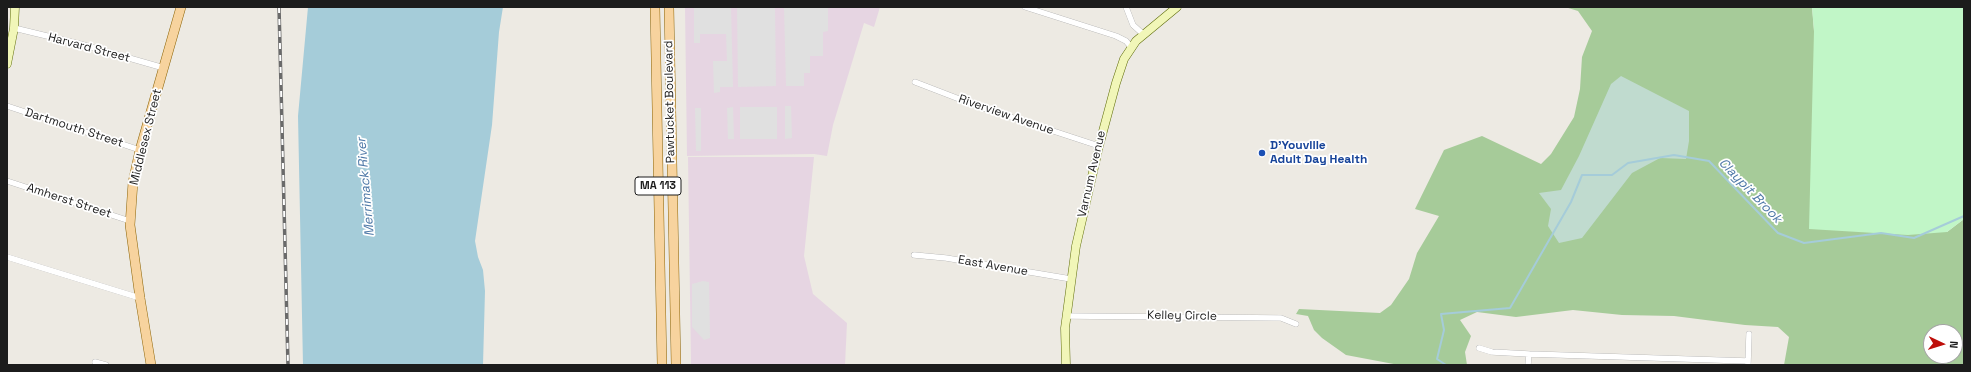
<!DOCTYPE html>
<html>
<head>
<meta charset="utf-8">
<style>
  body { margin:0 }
  #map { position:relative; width:1971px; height:372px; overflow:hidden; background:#edeae3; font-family:"Space Grotesk",sans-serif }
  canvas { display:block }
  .frame { position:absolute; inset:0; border:8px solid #1c1c1c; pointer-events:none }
  .north { position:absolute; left:1923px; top:324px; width:40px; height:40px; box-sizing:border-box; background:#fff; border:1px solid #a4a4a4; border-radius:50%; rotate:94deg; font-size:11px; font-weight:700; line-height:16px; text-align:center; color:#1c1c1c }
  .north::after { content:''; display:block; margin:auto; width:14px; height:18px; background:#be0f0a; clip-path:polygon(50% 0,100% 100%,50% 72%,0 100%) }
</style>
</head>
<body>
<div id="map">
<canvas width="1971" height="372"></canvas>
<div class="frame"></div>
<div class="north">N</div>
</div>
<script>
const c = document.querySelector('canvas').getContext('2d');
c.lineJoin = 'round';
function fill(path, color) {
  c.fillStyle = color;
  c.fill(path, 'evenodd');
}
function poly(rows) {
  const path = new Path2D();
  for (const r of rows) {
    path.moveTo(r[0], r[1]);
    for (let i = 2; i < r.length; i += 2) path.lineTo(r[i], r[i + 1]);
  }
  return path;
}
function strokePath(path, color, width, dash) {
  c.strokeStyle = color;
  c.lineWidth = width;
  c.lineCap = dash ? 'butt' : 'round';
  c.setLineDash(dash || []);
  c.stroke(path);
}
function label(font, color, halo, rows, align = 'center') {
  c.font = font + ' "Space Grotesk",sans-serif';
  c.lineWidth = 3.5;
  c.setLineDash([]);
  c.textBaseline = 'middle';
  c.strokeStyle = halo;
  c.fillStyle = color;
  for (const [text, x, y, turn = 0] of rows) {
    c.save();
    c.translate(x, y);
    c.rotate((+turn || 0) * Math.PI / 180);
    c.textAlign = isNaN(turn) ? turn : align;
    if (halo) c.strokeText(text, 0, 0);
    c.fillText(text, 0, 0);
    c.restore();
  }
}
fill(poly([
  [685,7,880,7,874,27,864,23,833,125,827,156,814,154,687,156],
  [688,157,814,157,804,256,813,294,847,323,845,365,691,365]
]), '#e6d5e2');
fill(poly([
  [1565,7,1812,7,1814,31,1947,232,1964,219,1964,365,1784,365,1789,337,1778,327,1745,325,1674,316,1622,315,1573,310,1516,317,1477,312,1460,320,1471,336,1465,352,1467,365,1399,365,1346,355,1322,338,1314,330,1308,316,1296,314,1299,309,1380,313,1391,305,1409,279,1417,253,1439,216,1415,209,1444,150,1482,136,1541,164,1551,154,1574,117,1580,89,1582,57,1592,31,1578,11],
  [1931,332,1955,332,1955,356,1931,356]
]), '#a6cb99');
fill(poly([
  [1621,76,1689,111,1689,141,1686,159,1660,158,1632,173,1582,238,1559,243,1548,226,1551,209,1539,193,1561,190,1579,156,1611,84]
]), '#c0dbcf');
fill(poly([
  [1812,7,1964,7,1964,219,1947,232,1908,235,1809,229,1814,31]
]), '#c1f6c7');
fill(poly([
  [694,7,731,7,733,87,720,87,720,92,714,93,713,61,727,61,726,34,700,34,700,43,694,43],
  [737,7,775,7,776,86,738,87],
  [784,7,828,7,828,31,823,32,823,56,810,56,810,73,804,73,804,86,786,86],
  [785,106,791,106,792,138,785,139],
  [733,107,734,139,728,139,727,108],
  [740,107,777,107,777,139,740,139],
  [695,108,701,108,701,151,696,151],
  [703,281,709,282,710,338,704,340,692,327,692,284]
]), '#e0e0e0');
fill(poly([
  [308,7,503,7,499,32,492,125,475,241,478,257,483,270,485,291,483,365,303,365,298,116]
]), '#a5ccd9');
strokePath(poly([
  [1446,365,1437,359,1444,330,1441,314,1510,308,1571,202,1582,175,1612,175,1628,163,1674,155,1709,161,1778,233,1804,243,1881,233,1914,238,1964,216]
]), '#a5ccd9', 2);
const street = poly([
  [1025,7,1116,36,1126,41,1131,47],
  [1126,7,1133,25,1143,34],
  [14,28,80,44,164,68],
  [915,82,980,107,1099,146],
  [7,106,140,150],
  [7,181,130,221],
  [914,255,946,258,1071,279],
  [7,257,140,298],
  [1066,316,1281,318,1296,324],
  [1479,348,1492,352,1529,354,1748,361],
  [95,362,106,365],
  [1748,364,1749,334],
  [1528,365,1529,354]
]);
const secondary = poly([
  [7,64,14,28,15,7],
  [1066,365,1065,328,1076,246,1099,146,1116,83,1124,59,1136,41,1177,7]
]);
const primary = poly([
  [655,7,662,365],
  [669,7,676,365],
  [151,365,140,298,130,225,133,182,140,150,181,7]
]);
strokePath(street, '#a3a3a3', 6);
strokePath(secondary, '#5f6d0a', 9);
strokePath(primary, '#8d6508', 10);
strokePath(street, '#fff', 5.5);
strokePath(secondary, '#f1f6b8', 8);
strokePath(primary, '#f7d39e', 9);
const rail = poly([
  [279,7,288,365]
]);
strokePath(rail, '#6a6a6a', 3.5);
strokePath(rail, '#fff', 2, [6]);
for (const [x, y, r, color] of [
  [1262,153,4,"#1a4fb4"]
]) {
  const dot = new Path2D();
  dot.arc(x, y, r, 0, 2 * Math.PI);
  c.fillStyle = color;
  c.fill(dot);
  strokePath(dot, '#fff', 1.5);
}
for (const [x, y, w] of [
  [658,186,46]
]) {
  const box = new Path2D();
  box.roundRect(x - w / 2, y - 9, w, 18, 3);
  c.fillStyle = '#fff';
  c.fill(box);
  strokePath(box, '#1c1c1c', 1);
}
label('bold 11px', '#1c1c1c', null, [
  ["MA 113",658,186]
]);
label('12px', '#1c1c1c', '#fff', [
  ["Harvard Street",89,48,15],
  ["Pawtucket Boulevard",670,102,-91],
  ["Riverview Avenue",1006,115,19],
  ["Dartmouth Street",74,128,18],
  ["Middlesex Street",146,137,-76],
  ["Varnum Avenue",1092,174,-77],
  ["Amherst Street",69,201,18],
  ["East Avenue",993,266,10],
  ["Kelley Circle",1182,316,1]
]);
label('bold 12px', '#164399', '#fff', [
  ["D'Youville",1270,146],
  ["Adult Day Health",1270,160]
], 'left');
label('italic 13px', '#4e78a7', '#fff', [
  ["Merrimack River",366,187,-95],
  ["Claypit Brook",1750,191,46]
]);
</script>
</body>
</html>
